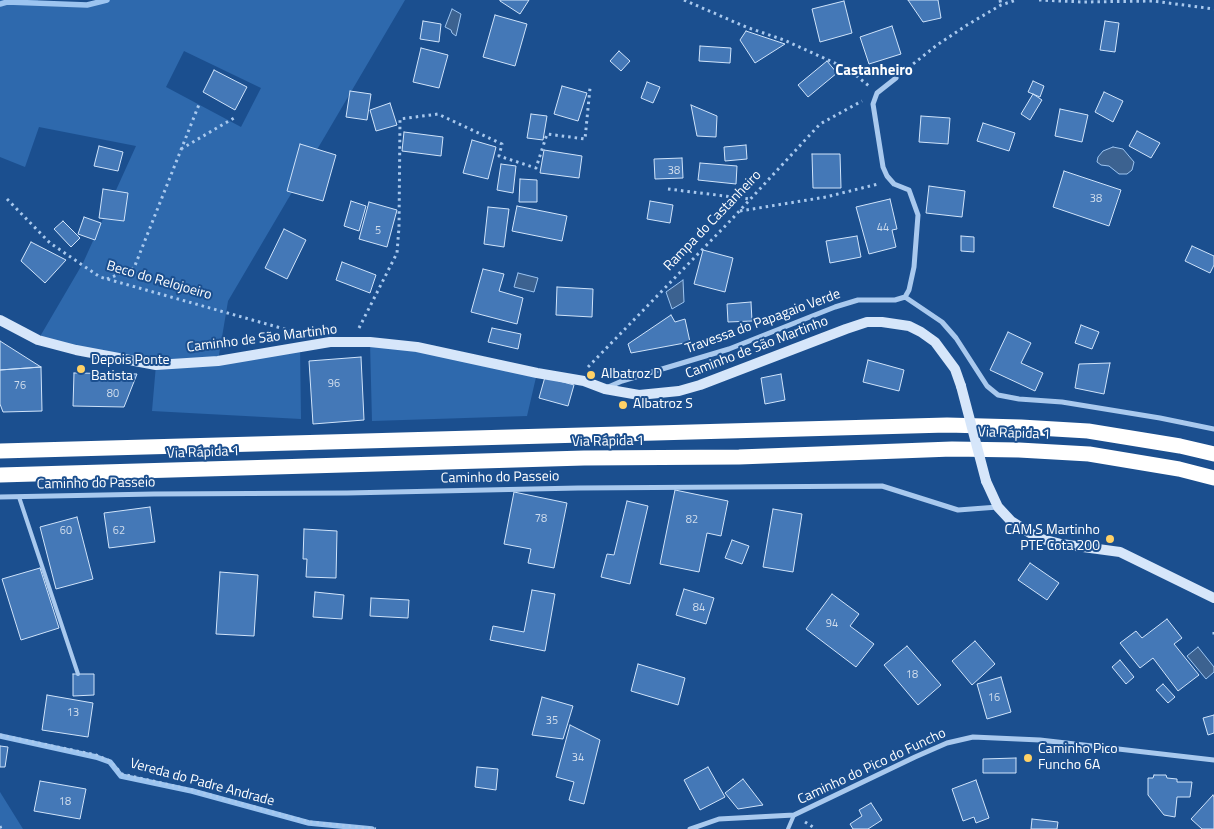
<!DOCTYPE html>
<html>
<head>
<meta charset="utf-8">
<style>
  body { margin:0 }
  canvas { display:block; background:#1b4f8f }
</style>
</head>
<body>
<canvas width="1214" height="829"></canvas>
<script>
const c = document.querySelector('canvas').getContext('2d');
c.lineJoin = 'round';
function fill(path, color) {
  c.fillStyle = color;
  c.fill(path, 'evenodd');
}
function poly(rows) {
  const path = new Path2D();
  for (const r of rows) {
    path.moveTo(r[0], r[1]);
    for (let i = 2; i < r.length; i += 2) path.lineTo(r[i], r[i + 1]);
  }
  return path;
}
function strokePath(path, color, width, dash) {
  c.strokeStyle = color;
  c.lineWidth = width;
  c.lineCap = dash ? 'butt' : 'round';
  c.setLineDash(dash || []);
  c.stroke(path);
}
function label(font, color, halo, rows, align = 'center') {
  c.font = font + ' "Titillium Web",sans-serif';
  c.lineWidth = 4;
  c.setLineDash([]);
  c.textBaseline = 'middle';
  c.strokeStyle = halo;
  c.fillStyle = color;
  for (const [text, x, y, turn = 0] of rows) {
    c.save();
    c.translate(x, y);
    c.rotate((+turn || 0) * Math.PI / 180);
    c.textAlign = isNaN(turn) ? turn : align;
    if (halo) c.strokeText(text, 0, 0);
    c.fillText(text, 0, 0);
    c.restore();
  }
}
fill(poly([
  [0,0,38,0,38,4,87,5,107,0,405,0,228,301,218,361,300,346,301,419,152,411,156,365,38,340,83,263,136,146,39,127,25,167,0,157],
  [184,51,261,88,241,127,166,87],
  [370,342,537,373,527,416,372,421],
  [0,792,23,829,0,829]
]), '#2e69ad');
const water = poly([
  [452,9,461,14,456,36,452,33,451,30,445,27,452,9],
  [1113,147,1123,149,1134,162,1132,170,1127,174,1119,174,1109,166,1101,165,1097,162,1098,157,1103,151,1113,147],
  [518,273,538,278,534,292,514,287,518,273],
  [683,280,684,302,672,309,666,292,683,280],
  [1198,647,1214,667,1214,672,1206,679,1187,656,1198,647]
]);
fill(water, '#3c6290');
strokePath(water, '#9cc4f0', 1);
strokePath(poly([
  [0,4,7,2,87,5,107,0],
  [0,736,96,757,110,762,121,776,192,791,309,823,372,829]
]), '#9cc4f0', 5.5);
const building = poly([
  [500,0,529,0,520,14,500,1,500,0],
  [908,0,938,0,941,18,923,22,908,0],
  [844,1,852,33,820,42,812,9,844,1],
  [495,15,527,24,515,66,483,57,495,15],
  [423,21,441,24,439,42,420,39,423,21],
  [1105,21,1119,23,1115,52,1100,50,1105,21],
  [892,26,901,54,869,64,860,37,892,26],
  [746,31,785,44,755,63,740,40,746,31],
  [700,46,731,48,730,63,699,61,700,46],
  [421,48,448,55,439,88,413,82,421,48],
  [619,51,630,61,621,71,610,61,619,51],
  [827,61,837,73,808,97,798,85,827,61],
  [214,70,247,87,235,110,203,92,214,70],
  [1033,81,1044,86,1040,97,1028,92,1033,81],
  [647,82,660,87,653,103,641,98,647,82],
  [562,86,587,93,578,121,554,114,562,86],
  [350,91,371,94,367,120,346,117,350,91],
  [1104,92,1123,101,1113,122,1095,112,1104,92],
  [1033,94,1042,100,1030,120,1021,114,1033,94],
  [390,103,397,125,376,131,370,110,390,103],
  [691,105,717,116,716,137,697,136,691,105],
  [1060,109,1088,115,1082,142,1055,136,1060,109],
  [531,114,547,116,543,140,527,138,531,114],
  [921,116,950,118,948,144,919,142,921,116],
  [983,123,1015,133,1009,151,977,141,983,123],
  [1137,131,1160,143,1151,158,1129,146,1137,131],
  [404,132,443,137,441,156,402,151,404,132],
  [472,140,496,147,488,179,463,173,472,140],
  [300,144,336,155,323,201,287,191,300,144],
  [746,145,747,159,725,161,724,147,746,145],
  [99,146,123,152,118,171,94,166,99,146],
  [544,150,582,156,579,178,540,173,544,150],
  [812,154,840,154,841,188,813,188,812,154],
  [682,158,683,178,655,179,654,159,682,158],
  [700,163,737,166,736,184,698,180,700,163],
  [501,164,516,166,513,193,497,190,501,164],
  [1064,171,1121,190,1109,226,1053,207,1064,171],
  [520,179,537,180,537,202,519,202,520,179],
  [929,186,965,191,962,217,926,213,929,186],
  [103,189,128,193,124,221,99,218,103,189],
  [890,199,897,229,892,230,896,247,869,254,856,207,890,199],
  [351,201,366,206,359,231,344,226,351,201],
  [650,201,673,205,670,223,647,219,650,201],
  [369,202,397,210,387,247,359,239,369,202],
  [517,206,567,216,562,241,512,231,517,206],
  [488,207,509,209,504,247,484,244,488,207],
  [84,217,101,223,95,240,78,234,84,217],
  [63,221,80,238,71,247,54,229,63,221],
  [284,229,306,240,287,279,265,268,284,229],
  [857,236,861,257,830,263,826,241,857,236],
  [961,236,974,237,974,252,961,251,961,236],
  [31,242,66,260,45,283,21,261,31,242],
  [1192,246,1214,256,1214,265,1210,273,1185,261,1192,246],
  [703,250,733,258,725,292,694,284,703,250],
  [342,262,376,275,370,293,336,280,342,262],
  [483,269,504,274,499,291,523,298,517,324,471,312,483,269],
  [557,287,593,289,592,317,556,315,557,287],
  [751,302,752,321,728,322,727,304,751,302],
  [671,315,675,322,685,319,690,342,631,353,628,344,671,315],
  [1081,325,1099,332,1092,349,1075,343,1081,325],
  [492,328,521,334,518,349,488,342,492,328],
  [1008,332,1031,343,1021,363,1043,373,1035,391,990,370,1008,332],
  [0,341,41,367,0,370,0,341],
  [361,357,364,420,313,424,309,361,361,357],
  [868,360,904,370,899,391,863,382,868,360],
  [1110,363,1104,394,1075,388,1079,364,1110,363],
  [41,367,42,411,3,412,0,404,0,370,41,367],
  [74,373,137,374,124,407,73,406,74,373],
  [781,374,785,400,765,404,761,378,781,374],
  [545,377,574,385,568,406,539,398,545,377],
  [675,490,728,501,721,536,707,533,699,572,660,564,675,490],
  [514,492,567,503,554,568,528,563,531,549,504,544,514,492],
  [627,501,648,506,630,584,601,577,607,554,614,555,627,501],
  [150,507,155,542,109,548,104,513,150,507],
  [773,509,802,514,793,572,763,567,773,509],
  [77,517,93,579,56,589,40,527,77,517],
  [304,529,337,531,336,578,306,577,307,559,303,559,304,529],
  [732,540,749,546,742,564,725,558,732,540],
  [1030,563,1059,583,1047,600,1018,580,1030,563],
  [40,568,59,628,21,640,2,579,40,568],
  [220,572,258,575,254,636,216,634,220,572],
  [684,589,714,598,706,624,676,615,684,589],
  [532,590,555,594,545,651,490,640,493,626,524,632,532,590],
  [315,592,344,595,342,619,313,617,315,592],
  [832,594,859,614,850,626,874,644,856,667,806,629,832,594],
  [371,598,409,600,408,618,370,616,371,598],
  [1167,619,1182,638,1174,644,1199,675,1178,691,1153,658,1140,668,1120,643,1136,631,1142,638,1167,619],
  [975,641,995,664,972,685,952,661,975,641],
  [907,646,941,685,918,705,884,665,907,646],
  [1120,660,1134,677,1126,684,1112,667,1120,660],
  [638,664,685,678,678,705,631,691,638,664],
  [73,674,94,674,94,695,73,696,73,674],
  [1001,677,1011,712,987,719,977,684,1001,677],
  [1163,684,1175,697,1168,703,1156,690,1163,684],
  [47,695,93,703,88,737,42,730,47,695],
  [542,697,573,706,563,739,532,735,542,697],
  [1214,715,1214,733,1208,735,1203,718,1214,715],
  [570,725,600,740,584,804,569,800,574,782,556,777,570,725],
  [0,746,8,747,5,767,0,767,0,746],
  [1016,758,1016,773,983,773,983,759,1016,758],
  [477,767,498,769,496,790,475,787,477,767],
  [708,767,725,797,700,810,684,780,708,767],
  [1154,775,1166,775,1167,778,1177,779,1177,782,1192,782,1190,797,1177,797,1175,817,1164,815,1148,795,1148,778,1153,778,1154,775],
  [743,779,763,805,738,809,725,793,743,779],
  [976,780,989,818,976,823,974,817,963,821,952,789,976,780],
  [40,781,86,789,80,819,34,811,40,781],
  [1213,795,1214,797,1214,829,1202,829,1191,819,1213,795],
  [871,803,882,820,868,829,853,829,850,824,862,816,859,810,871,803],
  [1032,819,1058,822,1057,829,1031,829,1032,819]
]);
fill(building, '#4478b7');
strokePath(building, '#cfe3fa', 1);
strokePath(poly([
  [684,0,746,27,784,40,848,69,869,86],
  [1000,0,1001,5],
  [1039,0,1083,2,1153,1,1214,9],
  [903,72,937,45,967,25,1001,5,1016,0],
  [181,149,234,118],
  [668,189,749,199],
  [7,199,50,243,100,277,295,332],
  [740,211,826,197,878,184],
  [107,279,134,268,200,102],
  [359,328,397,253,399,227,400,119,438,114,502,144,499,156,536,168,547,134,585,139,590,88],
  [588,367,731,220,820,124,862,101],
  [1214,632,1214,638],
  [0,735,96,755,110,761,122,774,192,790,309,822,376,829],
  [805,822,816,829],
  [0,826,1,829]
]), '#a9c9ee', 3, [2.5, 4]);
strokePath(poly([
  [19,497,78,674],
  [788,829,794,815]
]), '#a9c9ee', 4);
strokePath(poly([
  [896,78,877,93,873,104,883,167,887,176,894,184,909,190,918,215,914,267,909,290,905,297],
  [905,297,942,322,956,338,987,386,998,395,1019,399,1062,402,1160,418,1214,429],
  [606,388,622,381,729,349,835,307,858,300,895,300,905,297],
  [0,497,154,494,347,493,578,488,882,486,958,510,998,507],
  [690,829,719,819,794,815,915,757,947,743,973,737,1040,740,1214,760]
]), '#a9c9ee', 5);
strokePath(poly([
  [0,320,38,340,76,350,156,365,218,361,330,342,370,342,417,347,537,373,584,381,605,389,639,395,679,391,700,385,846,329,867,322,882,322,909,326,921,332,935,342,955,369,961,386],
  [986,481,998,507,1011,521,1038,538,1061,544,1120,552,1214,598]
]), '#d6e6fa', 10);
strokePath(poly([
  [0,451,947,425,1021,427,1088,431,1180,446,1214,454],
  [0,475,584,458,739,457,952,449,1019,450,1089,454,1179,469,1214,478]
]), '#fff', 15);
strokePath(poly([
  [961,386,986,481]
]), '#d6e6fa', 10);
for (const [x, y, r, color] of [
  [81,369,5,"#ffd166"],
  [591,375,5,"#ffd166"],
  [623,405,5,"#ffd166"],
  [1110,539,5,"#ffd166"],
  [1028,758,5,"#ffd166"]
]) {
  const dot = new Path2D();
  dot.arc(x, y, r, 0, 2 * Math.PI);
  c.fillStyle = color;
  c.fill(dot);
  strokePath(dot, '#1b4f8f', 2);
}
label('11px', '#d0dded', null, [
  ["38",674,171],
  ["38",1096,199],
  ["44",883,228],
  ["5",378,231],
  ["96",334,384],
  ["76",20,386],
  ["80",113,394],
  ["78",541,519],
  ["82",692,520],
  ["60",66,531],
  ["62",119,531],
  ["84",699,608],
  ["94",832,624],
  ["18",912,675],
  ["16",994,698],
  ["13",73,713],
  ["35",552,721],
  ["34",578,758],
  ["18",65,802]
]);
label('14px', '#fff', '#1b4f8f', [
  ["Rampa do Castanheiro",713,221,-46],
  ["Beco do Relojoeiro",159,281,16],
  ["Travessa do Papagaio Verde",763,322,-20],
  ["Caminho de São Martinho",262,339,-7],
  ["Caminho de São Martinho",757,348,-21],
  ["Via Rápida 1",1014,434,2],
  ["Via Rápida 1",608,442,-1],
  ["Via Rápida 1",203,453,-2],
  ["Caminho do Passeio",500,478,-1],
  ["Caminho do Passeio",96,484,-1],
  ["Caminho do Pico do Funcho",872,767,-25],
  ["Vereda do Padre Andrade",202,783,15]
]);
label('14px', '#fff', '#1b4f8f', [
  ["Depois Ponte",91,361],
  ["Batista",91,377],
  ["Albatroz D",601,375],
  ["Albatroz S",633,405],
  ["CAM S Martinho",1100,531,"right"],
  ["PTE Cota 200",1100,547,"right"],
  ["Caminho Pico",1038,750],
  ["Funcho 6A",1038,766]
], 'left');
label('bold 15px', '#fff', '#1b4f8f', [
  ["Castanheiro",874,71]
]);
</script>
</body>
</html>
